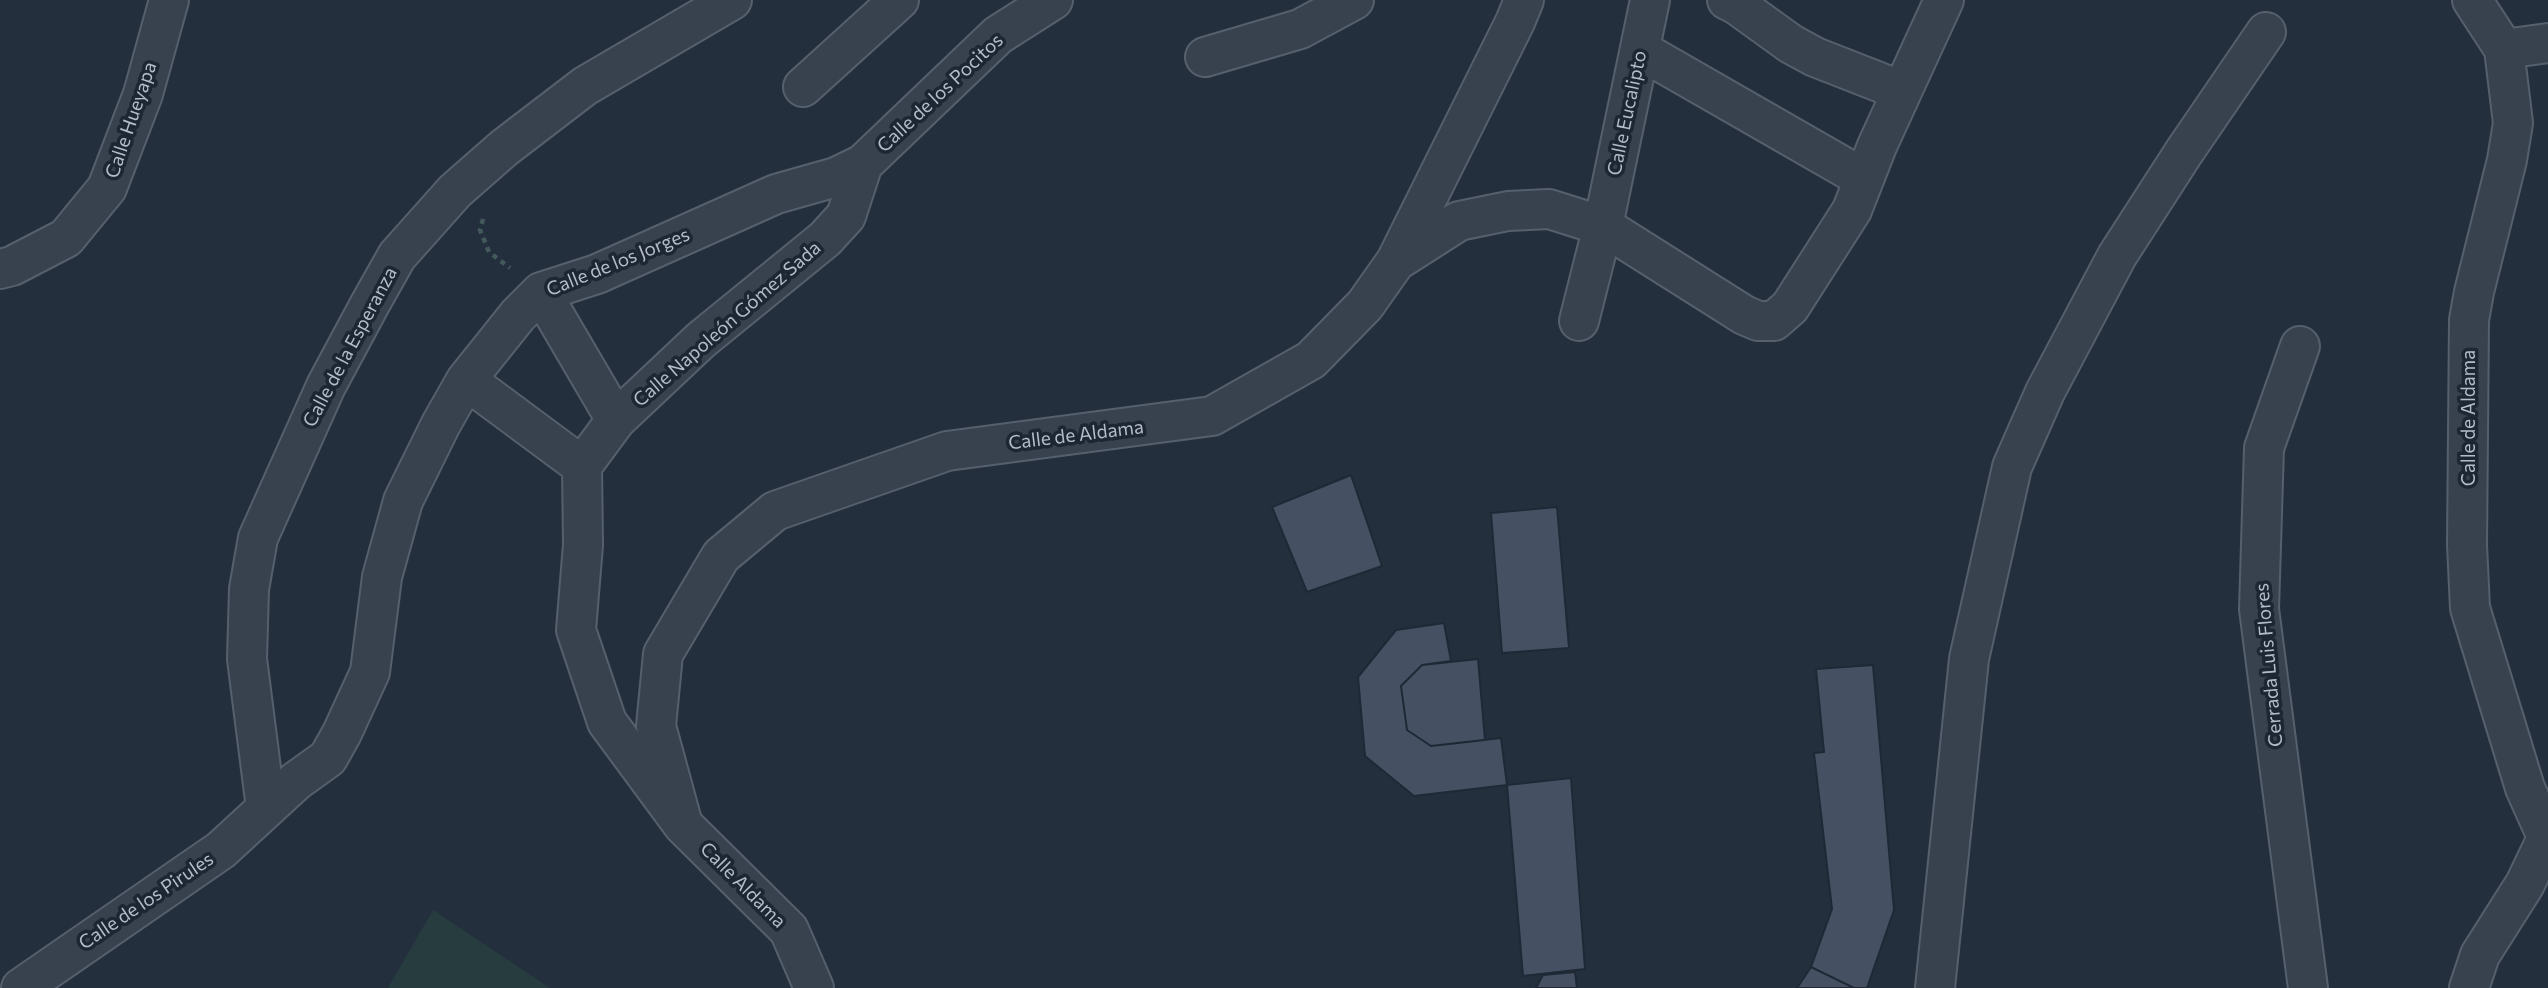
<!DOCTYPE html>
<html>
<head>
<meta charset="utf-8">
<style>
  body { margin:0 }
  canvas { display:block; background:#242f3e }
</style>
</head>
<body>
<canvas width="2548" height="988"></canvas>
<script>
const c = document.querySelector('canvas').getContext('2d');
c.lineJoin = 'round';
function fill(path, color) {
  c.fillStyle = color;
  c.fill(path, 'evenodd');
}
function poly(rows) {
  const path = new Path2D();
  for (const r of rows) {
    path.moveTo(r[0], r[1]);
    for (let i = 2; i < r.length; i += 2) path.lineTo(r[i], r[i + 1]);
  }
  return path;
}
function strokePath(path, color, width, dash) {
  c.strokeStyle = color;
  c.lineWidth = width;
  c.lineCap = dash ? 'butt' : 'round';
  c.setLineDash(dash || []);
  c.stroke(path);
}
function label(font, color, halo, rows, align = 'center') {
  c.font = font + ' Commissioner,sans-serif';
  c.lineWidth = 7;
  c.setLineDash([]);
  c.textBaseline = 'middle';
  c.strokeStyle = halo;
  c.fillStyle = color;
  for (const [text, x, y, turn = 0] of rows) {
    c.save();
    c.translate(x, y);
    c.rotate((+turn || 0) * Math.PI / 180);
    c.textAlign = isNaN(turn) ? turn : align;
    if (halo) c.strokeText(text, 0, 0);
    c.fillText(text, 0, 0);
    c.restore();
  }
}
fill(poly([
  [433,910,550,988,388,988]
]), '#263c3f');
const building = poly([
  [1351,475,1382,566,1307,592,1272,507,1351,475],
  [1557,507,1569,648,1502,653,1491,513,1557,507],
  [1444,623,1451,661,1422,665,1401,686,1407,730,1431,746,1501,738,1507,785,1414,796,1365,756,1358,677,1396,630,1444,623],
  [1478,659,1485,740,1431,746,1407,730,1401,686,1422,665,1478,659],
  [1873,665,1894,910,1867,988,1854,988,1811,967,1832,909,1814,753,1824,752,1816,669,1873,665],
  [1571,778,1585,969,1523,976,1507,785,1571,778],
  [1811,967,1854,988,1797,988,1811,967],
  [1575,972,1577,988,1536,988,1543,975,1575,972]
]);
fill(building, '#455162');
strokePath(building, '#1f2835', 2);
const minor = poly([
  [1727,0,1737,5,1791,44,1815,57,1902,91],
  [2472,0,2504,49,2513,123,2507,160,2474,292,2469,320,2467,545,2470,608,2525,788,2547,837],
  [2504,49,2548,43],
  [1640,50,1863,178],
  [1205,57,1300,29,1354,0],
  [803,87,899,0],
  [1398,260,1459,221,1508,211,1549,209,1603,226,1744,315,1758,321,1774,321,1790,307,1852,210,1877,146,1944,0],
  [0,269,12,266,66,238,107,188,143,94,169,0],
  [541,292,616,420],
  [1579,321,1603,226,1650,0],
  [2300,346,2264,448,2259,609,2308,988],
  [466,380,582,466],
  [266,808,247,659,249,589,258,538,326,386,370,304,397,256,455,191,504,148,585,86,732,0],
  [683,825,656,726,663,654,721,556,775,511,947,451,1212,416,1311,360,1365,305,1396,261,1515,22,1524,0],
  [21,988,221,850,296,781,328,758,342,733,370,672,382,577,403,501,441,424,466,380,518,315,541,292,597,274,776,194,836,177,863,164,998,35,1053,0],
  [814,988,789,930,683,825,607,722,576,630,583,545,582,466,616,420,701,340,825,239,846,216,863,164],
  [1935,988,1969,659,2012,467,2045,392,2117,256,2184,152,2266,32],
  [2469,988,2480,955,2525,884,2548,836]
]);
strokePath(minor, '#565f6c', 42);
strokePath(poly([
  [483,219,480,230,489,252,510,268]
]), '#44595c', 4.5, [5, 5]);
strokePath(minor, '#38414e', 38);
label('19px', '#b4bcc9', '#1d2633', [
  ["Calle de los Pocitos",940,93,-43],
  ["Calle Eucalipto",1627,113,-78],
  ["Calle Hueyapa",131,120,-71],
  ["Calle de los Jorges",618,262,-22],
  ["Calle Napoleón Gómez Sada",727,324,-41],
  ["Calle de la Esperanza",350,347,-62],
  ["Calle de Aldama",2469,418,-90],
  ["Calle de Aldama",1076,435,-7],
  ["Cerrada Luis Flores",2269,665,-95],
  ["Calle Aldama",743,885,45],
  ["Calle de los Pirules",146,901,-34]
]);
</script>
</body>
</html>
